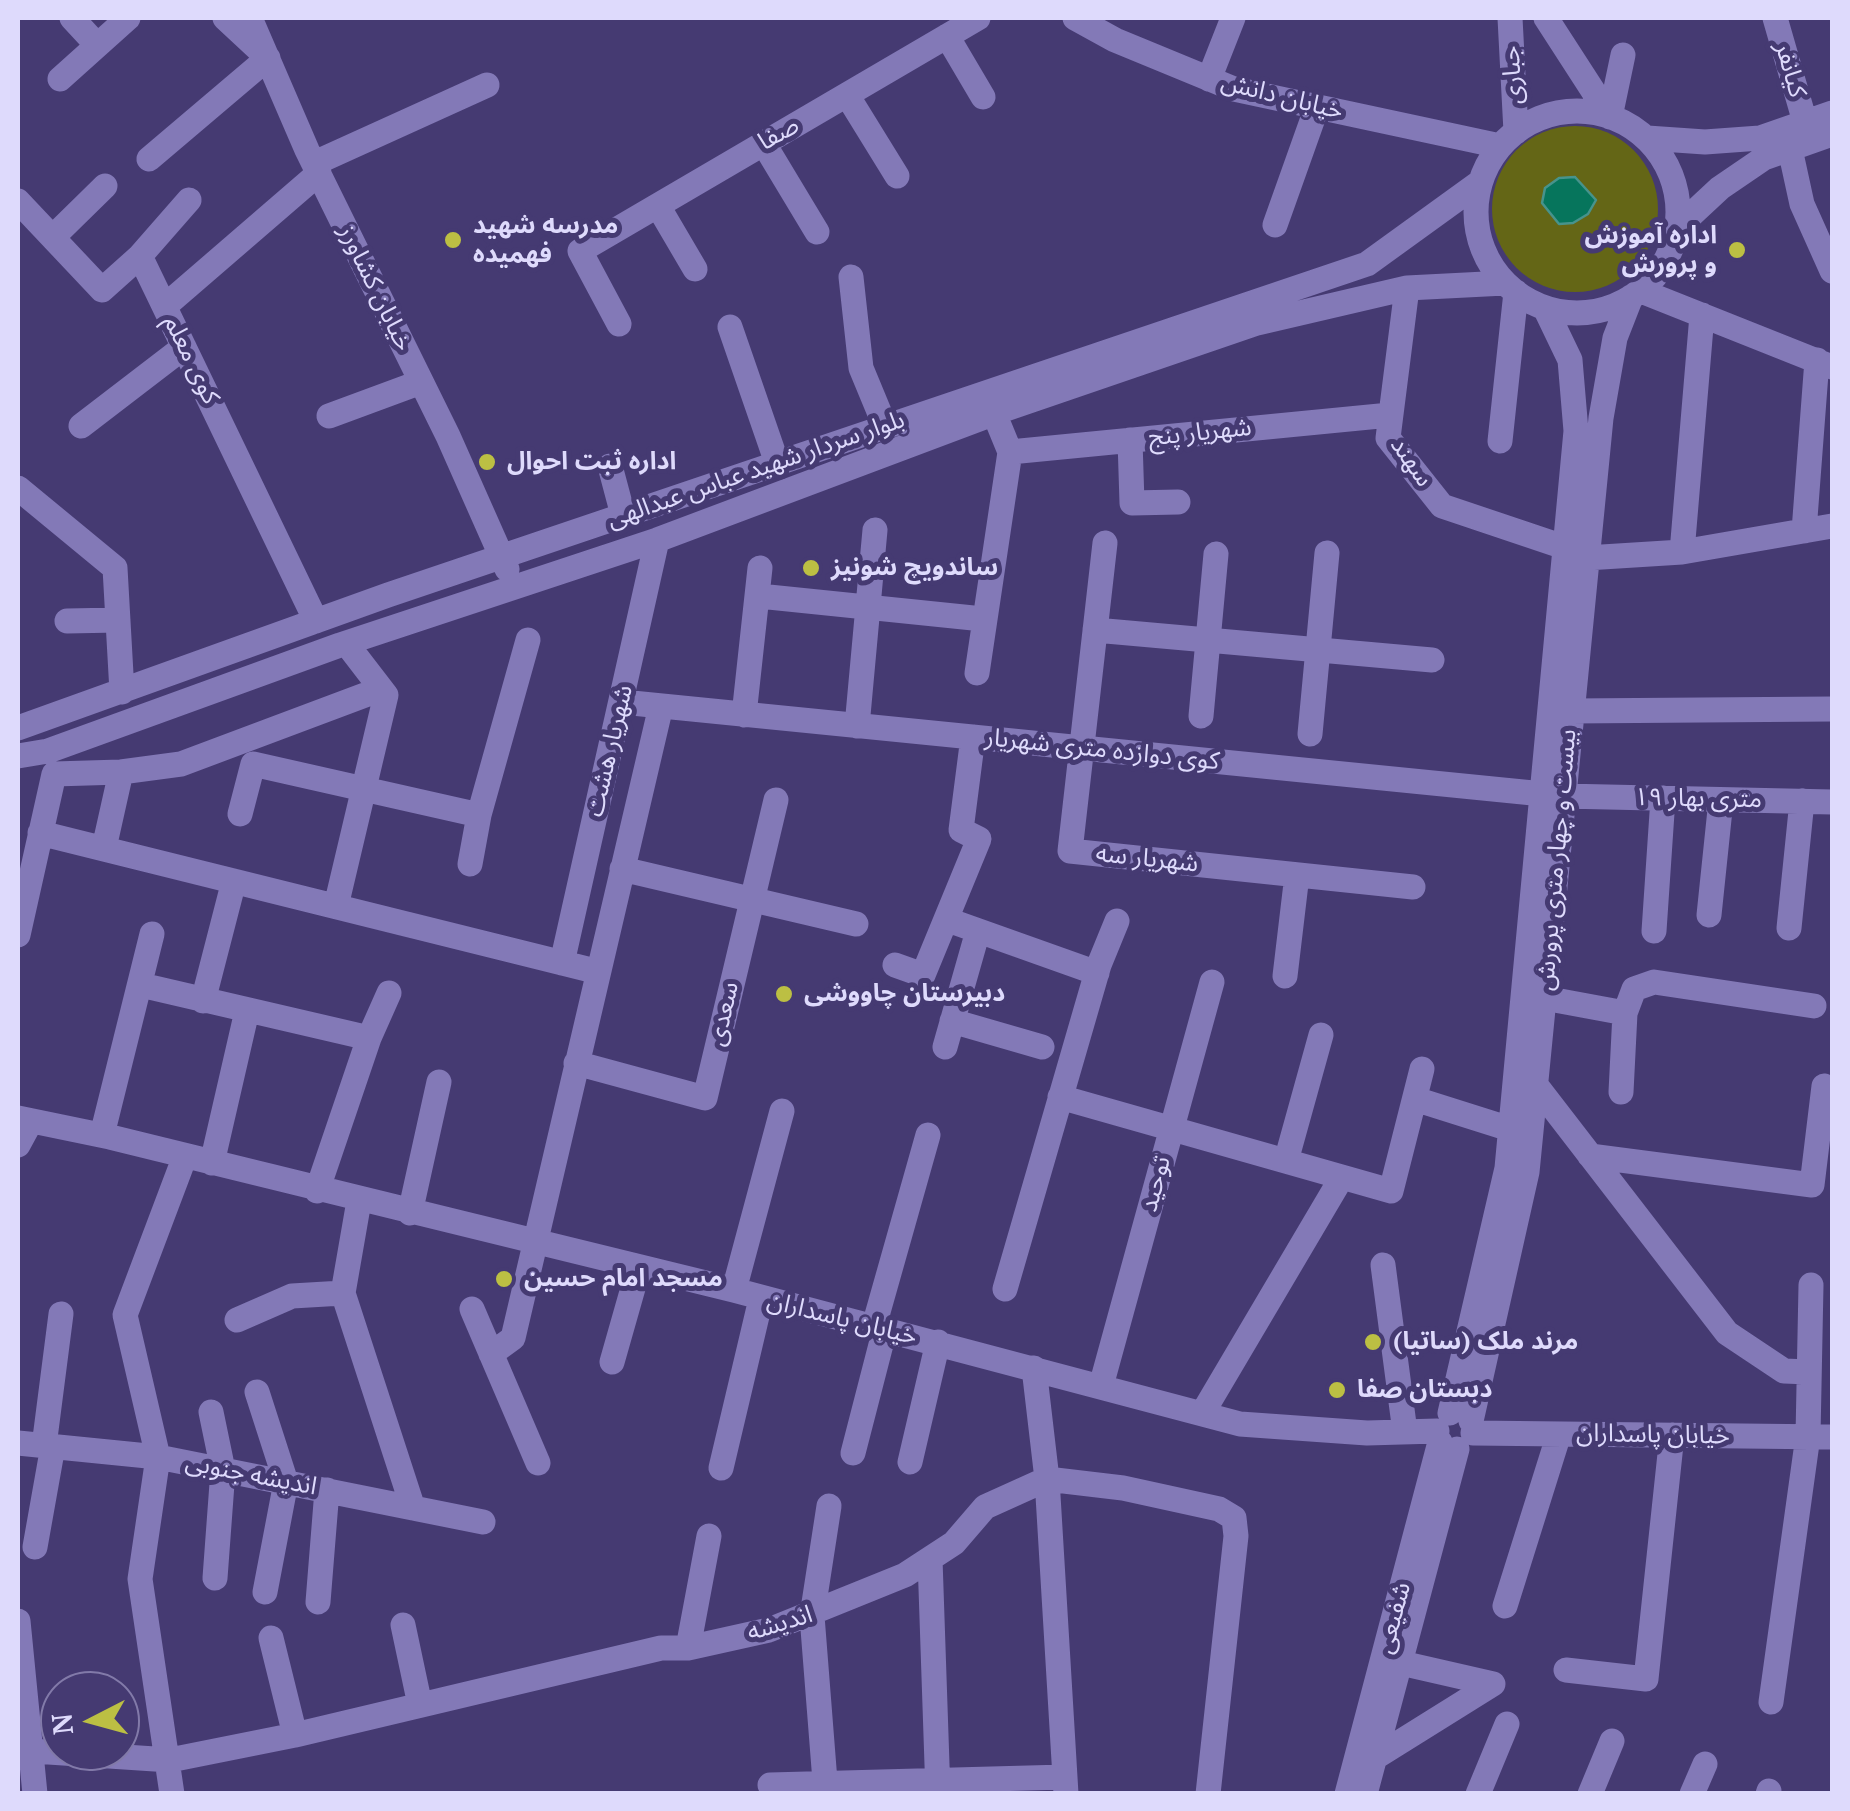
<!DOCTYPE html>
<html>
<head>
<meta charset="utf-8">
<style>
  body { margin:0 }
  #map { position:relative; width:1850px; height:1811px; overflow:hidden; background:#453a72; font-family:"PT Serif",serif }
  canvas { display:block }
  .frame { position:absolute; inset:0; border:20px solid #dedafc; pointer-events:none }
  .north { position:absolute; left:40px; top:1671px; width:100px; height:100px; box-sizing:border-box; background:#453a72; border:2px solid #827aa9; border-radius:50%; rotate:264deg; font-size:28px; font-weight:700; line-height:40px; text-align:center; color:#dedafc }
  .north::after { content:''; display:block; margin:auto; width:35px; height:45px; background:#bcbf43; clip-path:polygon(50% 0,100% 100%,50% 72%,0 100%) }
</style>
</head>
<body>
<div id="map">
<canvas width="1850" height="1811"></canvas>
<div class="frame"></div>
<div class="north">N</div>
</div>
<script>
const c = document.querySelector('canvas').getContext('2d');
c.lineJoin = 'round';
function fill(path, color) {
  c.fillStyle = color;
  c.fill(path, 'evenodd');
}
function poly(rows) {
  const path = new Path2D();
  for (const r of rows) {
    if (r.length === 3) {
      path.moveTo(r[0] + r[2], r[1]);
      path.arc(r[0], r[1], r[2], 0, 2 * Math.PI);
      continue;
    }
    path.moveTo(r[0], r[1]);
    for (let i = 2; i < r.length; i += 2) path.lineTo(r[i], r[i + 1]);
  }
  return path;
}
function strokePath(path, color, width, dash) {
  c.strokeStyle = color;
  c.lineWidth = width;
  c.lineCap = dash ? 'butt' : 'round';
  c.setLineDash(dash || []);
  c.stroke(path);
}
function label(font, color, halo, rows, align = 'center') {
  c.font = font + ' "PT Serif","Noto Sans Arabic",serif';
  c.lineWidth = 10;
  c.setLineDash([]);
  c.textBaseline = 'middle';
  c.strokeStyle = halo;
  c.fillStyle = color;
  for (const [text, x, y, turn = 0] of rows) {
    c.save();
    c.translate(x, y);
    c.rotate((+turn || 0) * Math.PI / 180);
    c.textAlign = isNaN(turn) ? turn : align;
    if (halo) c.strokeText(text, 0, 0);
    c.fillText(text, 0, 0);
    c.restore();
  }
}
fill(poly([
  [1575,209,83]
]), '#646616');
const water = poly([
  [1575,177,1596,200,1588,214,1573,223,1559,224,1542,203,1545,188,1559,178,1575,177]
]);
fill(water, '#06755c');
strokePath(water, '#47938c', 2.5);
strokePath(poly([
  [72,18,97,45],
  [250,18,307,150,448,436,507,569],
  [1075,18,1115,40,1234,89,1500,146],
  [1510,18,1516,132],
  [1546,18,1610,117],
  [1775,18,1805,122],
  [947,36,983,97],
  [60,79,128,18],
  [1209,79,1233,18],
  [847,95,897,176],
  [1577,212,101],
  [1610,117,1623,55],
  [1647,138,1705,142,1760,138,1832,113],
  [764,144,817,232],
  [1790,149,1802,204,1832,271],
  [149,159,268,58,225,18],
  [315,163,487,85],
  [18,201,102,290,140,256,316,621],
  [658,206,695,269],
  [1275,225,1317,107],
  [1677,228,1720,188,1764,158,1832,134],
  [53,237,105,186],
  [140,256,189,200],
  [851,277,861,368,885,426],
  [1407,288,1388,438,1442,506,1564,547],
  [1641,291,1832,367],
  [165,306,319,173],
  [619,324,580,251,978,18],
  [730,327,777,463],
  [994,413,1010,452,1390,415],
  [329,416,421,382],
  [81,426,184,347],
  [1130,440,1132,503,1178,502],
  [1500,441,1516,292],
  [610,466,623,515],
  [18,488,115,568,122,692],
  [1804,531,1817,360],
  [1105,543,1070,851,1413,887],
  [1682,552,1702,315],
  [1586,558,1682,552,1832,526],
  [759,596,983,619],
  [67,621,118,620],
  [1095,630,1432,660],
  [977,673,1010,452],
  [622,702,1563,796,1832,802],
  [1571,711,1832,709],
  [744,715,760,568],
  [1201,716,1216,554],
  [857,726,875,530],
  [18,728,388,595,1367,264,1479,183],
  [1310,734,1327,553],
  [18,756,48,751,340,645,657,540,1003,410,1257,323,1407,288,1505,283],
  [240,814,253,764,479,815],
  [40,833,595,971],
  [104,848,121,772],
  [470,864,479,815,528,640],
  [622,869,856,924],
  [336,906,386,695,346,643],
  [1709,915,1721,800],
  [948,920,1097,973],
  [1789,928,1802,801],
  [1654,931,1663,798],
  [18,935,54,774,121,772,181,764,381,689],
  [562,963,657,540],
  [895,965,923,975,979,839,961,830,973,737],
  [1285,976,1297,875],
  [141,985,369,1038],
  [1544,998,1625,1013],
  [203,1001,234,881],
  [952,1021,1042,1047],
  [945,1047,978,931],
  [576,1063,705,1098,776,800],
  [1535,1084,1727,1333,1784,1371,1809,1372],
  [1621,1092,1625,1013,1634,989,1654,982,1814,1006],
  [1060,1097,1391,1191,1422,1069],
  [1415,1099,1510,1129],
  [18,1118,110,1137,734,1290,1240,1424,1367,1433,1437,1431],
  [102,1135,152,934],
  [18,1145,31,1121],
  [1590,1156,1812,1185,1824,1086],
  [1286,1161,1321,1035],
  [212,1163,247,1011],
  [317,1191,369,1038,389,993],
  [359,1201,343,1293,413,1508],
  [410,1213,439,1082],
  [1383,1265,1405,1432],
  [1005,1289,1099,965,1117,921],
  [734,1290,782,1111],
  [472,1309,538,1463],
  [237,1320,292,1296,343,1293],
  [874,1326,928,1135],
  [491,1354,513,1338,661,706],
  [612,1362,639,1267],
  [1034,1368,1047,1479,1066,1794],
  [1101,1386,1212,982],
  [257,1392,286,1482,265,1592],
  [211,1412,223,1470,215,1578],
  [1450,1413,1507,1168,1576,431,1570,360,1545,308],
  [1202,1414,1342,1177],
  [1471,1421,1527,1172,1601,418,1615,338,1631,297],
  [1473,1433,1832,1437],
  [18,1443,158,1457,483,1522],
  [44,1446,61,1314],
  [853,1453,885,1329],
  [910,1462,938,1342],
  [721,1468,761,1299],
  [35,1547,53,1446],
  [930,1559,938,1794],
  [318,1602,327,1490],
  [1505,1606,1559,1434],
  [18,1621,35,1794],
  [403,1625,420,1705],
  [271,1638,295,1735],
  [688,1648,709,1536],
  [1566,1670,1646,1679,1672,1435],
  [1771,1702,1808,1436,1811,1285],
  [18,1750,170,1760,295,1735,661,1648,688,1648,769,1630,905,1575,954,1543,985,1507,1047,1479,1123,1488,1219,1509,1234,1518,1236,1536,1208,1794],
  [1376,1757,1493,1684,1388,1660],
  [770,1785,1065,1777],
  [172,1794,140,1579,158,1457,125,1315,185,1156],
  [826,1794,812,1616,829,1506],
  [1347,1794,1440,1442],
  [1365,1794,1457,1449],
  [1478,1794,1507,1724],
  [1590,1794,1612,1741],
  [1692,1794,1705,1764],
  [1768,1794,1769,1791]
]), '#8379b7', 25);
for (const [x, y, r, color] of [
  [453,240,10,"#bcbf43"],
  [1737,250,10,"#bcbf43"],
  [487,462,10,"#bcbf43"],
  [811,568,10,"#bcbf43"],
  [784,994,10,"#bcbf43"],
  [504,1279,10,"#bcbf43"],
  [1373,1342,10,"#bcbf43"],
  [1337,1390,10,"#bcbf43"]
]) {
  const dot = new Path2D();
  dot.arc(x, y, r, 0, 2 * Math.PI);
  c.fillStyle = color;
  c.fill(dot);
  strokePath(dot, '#453a72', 4);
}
label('25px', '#dedafc', '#453a72', [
  ["کیانفر",1790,70,74],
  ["جباری",1513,75,-93],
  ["خیابان دانش",1282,97,14],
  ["صفا",779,134,-30],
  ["خیابان کشاورز",375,288,64],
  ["کوی معلم",191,360,64],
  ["شهریار پنج",1200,433,-6],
  ["سهند",1411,462,55],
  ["بلوار سردار شهید عباس عبدالهی",756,470,-19],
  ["کوی دوازده متری شهریار",1102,750,6],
  ["شهریار هشت",610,751,-77],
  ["۱۹ متری بهار",1698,799,1],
  ["شهریار سه",1147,859,6],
  ["بیست و چهار متری پرورش",1557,860,-85],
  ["سعدی",724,1014,-77],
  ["توحید",1156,1184,-75],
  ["خیابان پاسداران",842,1319,14],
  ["خیابان پاسداران",1653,1435,1],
  ["اندیشه جنوبی",251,1475,11],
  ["شفیعی",1394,1618,-75],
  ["اندیشه",780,1624,-17]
]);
label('bold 25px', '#dedafc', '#453a72', [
  ["مدرسه شهید",473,226],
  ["فهمیده",473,255],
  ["اداره آموزش",1717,236,"right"],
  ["و پرورش",1717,265,"right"],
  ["اداره ثبت احوال",507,462],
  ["ساندویچ شونیز",831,568],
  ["دبیرستان چاووشی",804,994],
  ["مسجد امام حسین",524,1279],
  ["مرند ملک (ساتیا)",1393,1342],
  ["دبستان صفا",1357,1390]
], 'left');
</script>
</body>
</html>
